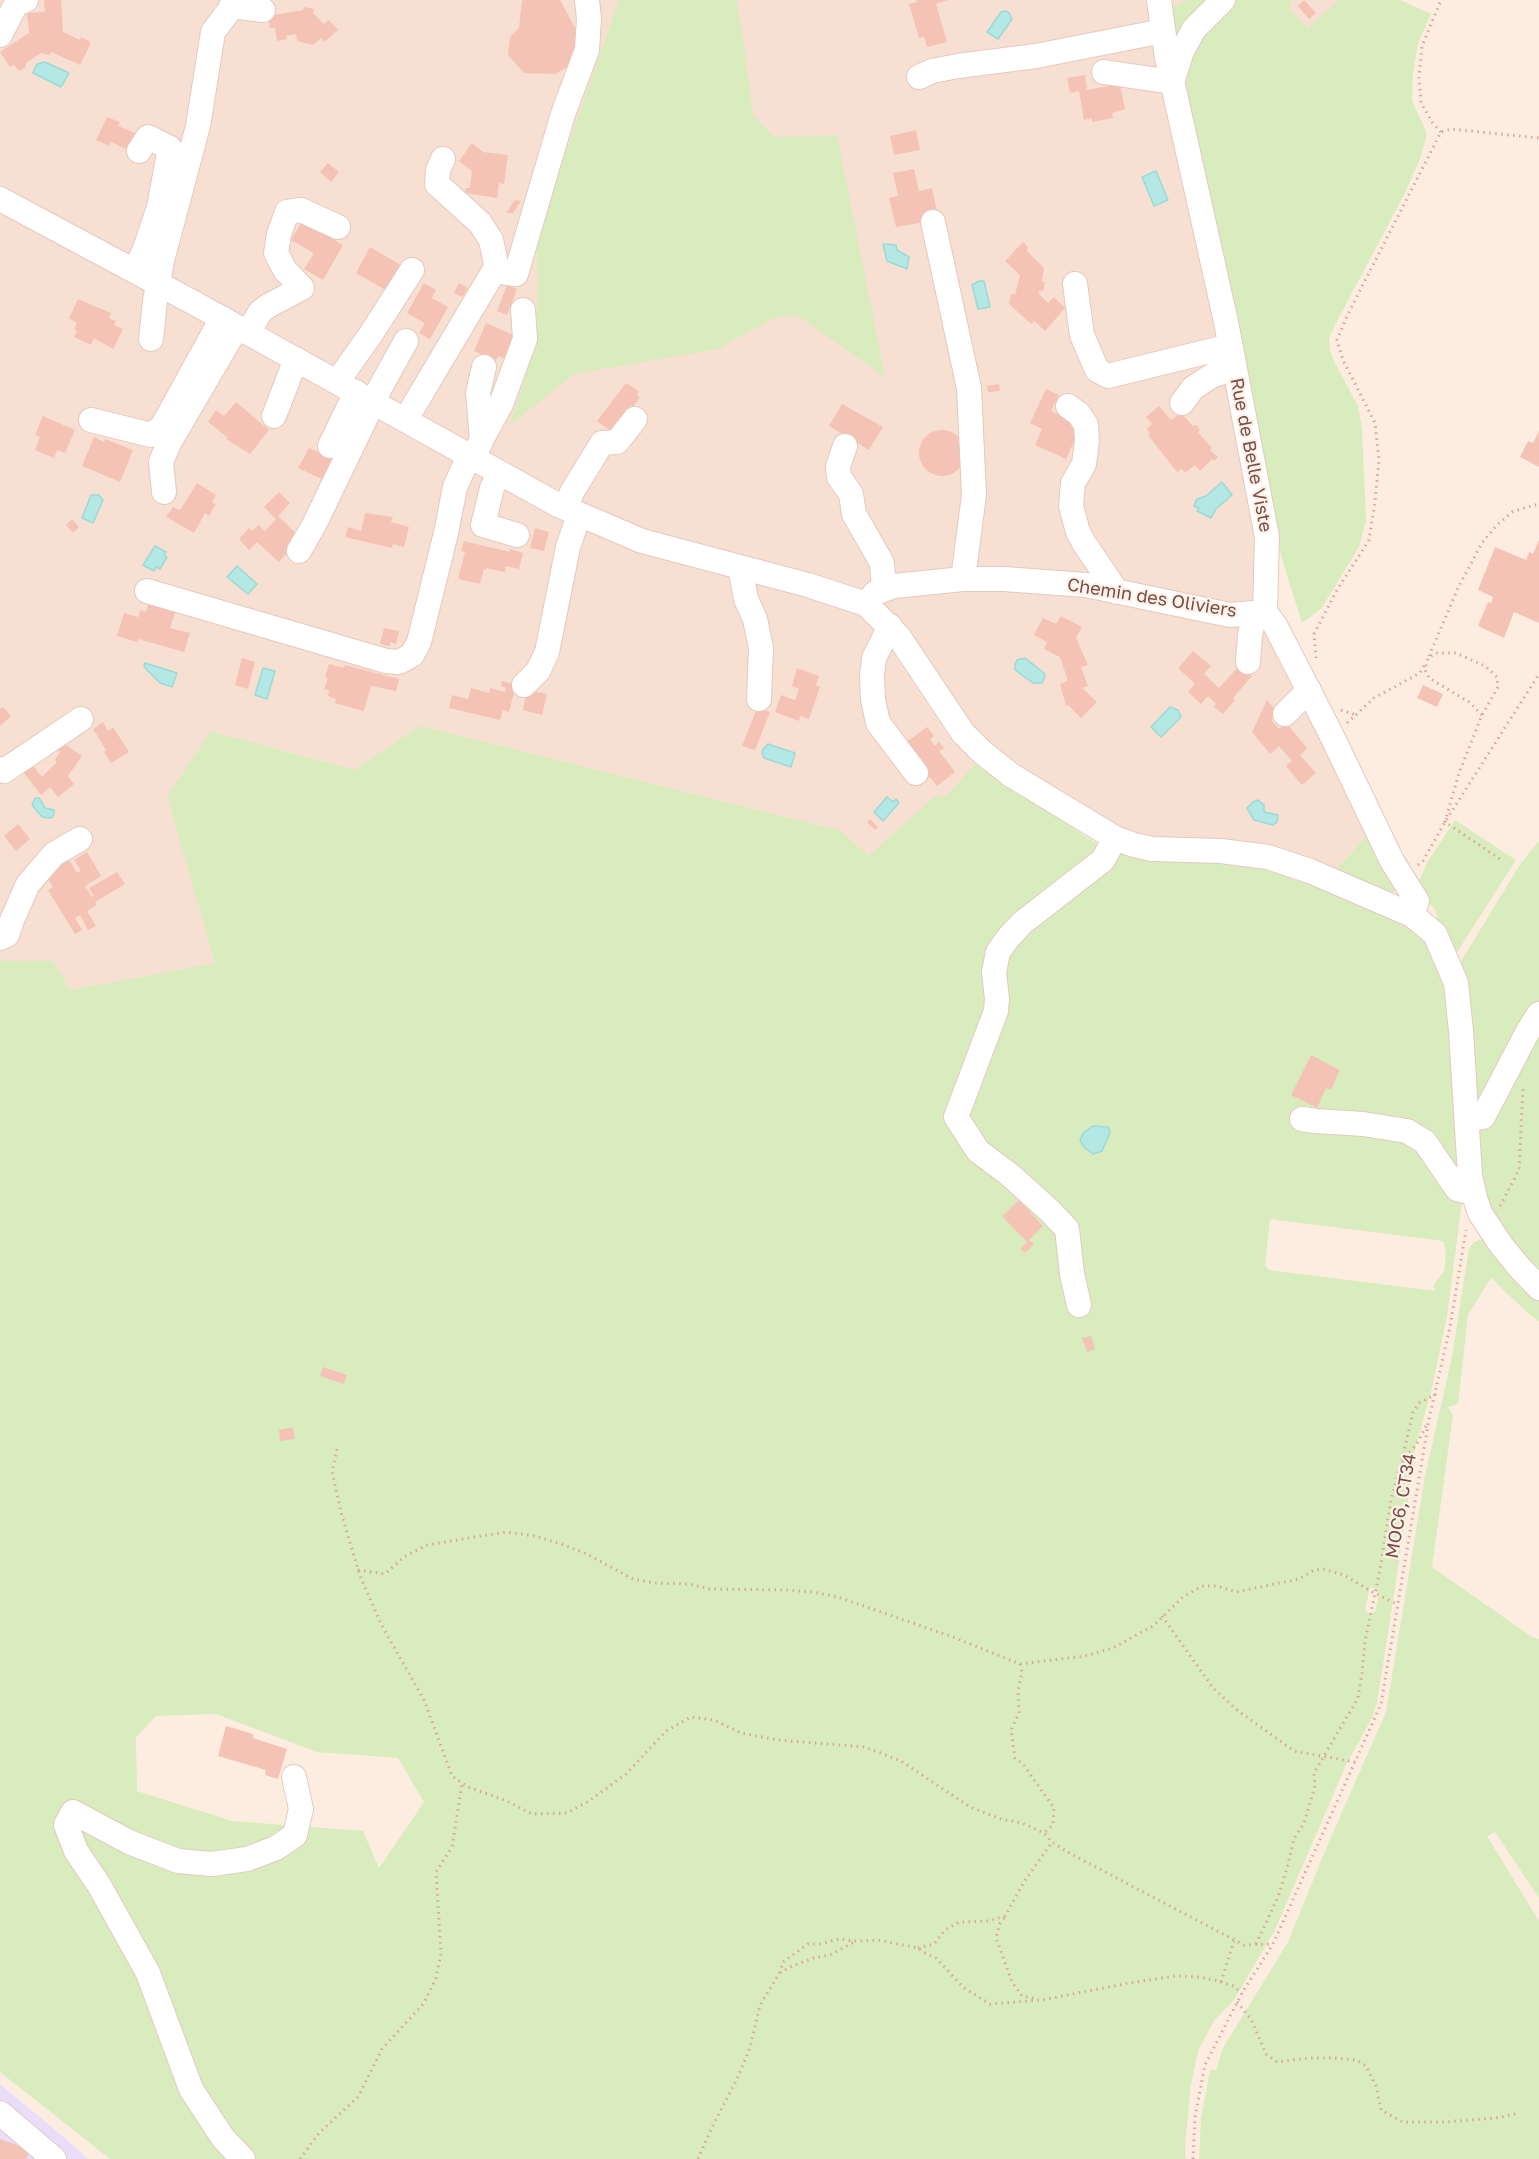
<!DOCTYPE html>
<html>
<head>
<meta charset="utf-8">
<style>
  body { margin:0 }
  canvas { display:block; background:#fdede0 }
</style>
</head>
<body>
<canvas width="1539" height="2159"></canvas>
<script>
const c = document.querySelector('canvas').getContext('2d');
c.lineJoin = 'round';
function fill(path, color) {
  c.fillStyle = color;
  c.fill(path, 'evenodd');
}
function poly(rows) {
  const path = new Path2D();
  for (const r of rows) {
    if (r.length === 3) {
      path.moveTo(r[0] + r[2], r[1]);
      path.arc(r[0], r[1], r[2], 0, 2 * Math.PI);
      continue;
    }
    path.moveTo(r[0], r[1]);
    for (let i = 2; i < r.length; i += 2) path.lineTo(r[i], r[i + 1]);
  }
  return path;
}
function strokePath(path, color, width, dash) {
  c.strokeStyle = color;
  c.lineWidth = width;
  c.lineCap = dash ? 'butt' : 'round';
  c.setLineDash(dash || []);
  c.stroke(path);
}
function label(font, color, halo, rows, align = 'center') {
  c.font = font + ' "Golos Text",sans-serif';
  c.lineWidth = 4.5;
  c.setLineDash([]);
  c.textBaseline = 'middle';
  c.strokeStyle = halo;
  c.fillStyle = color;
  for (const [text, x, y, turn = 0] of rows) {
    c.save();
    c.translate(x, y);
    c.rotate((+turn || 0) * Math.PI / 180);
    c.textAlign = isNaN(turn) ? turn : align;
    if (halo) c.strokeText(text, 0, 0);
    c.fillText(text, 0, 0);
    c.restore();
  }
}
fill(poly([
  [0,0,1383,0,1216,303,1258,561,1266,632,1369,833,1335,870,1121,833,992,747,880,867,420,727,354,770,211,731,167,796,216,963,69,990,53,961,0,961]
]), '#f7e0d1');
fill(poly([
  [0,2084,72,2144,88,2159,0,2159]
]), '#eaddfa');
fill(poly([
  [619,0,736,0,742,29,753,115,774,137,837,135,885,377,797,315,773,318,718,349,574,374,509,426,537,342,537,234],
  [1186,0,1291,0,1290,10,1308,28,1339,0,1400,0,1431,14,1418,44,1413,73,1412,100,1427,134,1420,159,1404,195,1337,321,1329,338,1330,351,1335,363,1358,406,1362,429,1366,521,1359,547,1321,609,1302,623,1282,559,1169,9],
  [420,726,839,830,869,856,934,797,946,796,975,764,1099,845,1278,868,1415,929,1428,944,1447,984,1462,1202,1447,1316,1432,1388,1412,1461,1407,1511,1377,1703,1372,1718,1346,1765,1275,1930,1234,2000,1215,2019,1198,2051,1191,2085,1185,2144,1186,2159,110,2159,0,2072,0,961,53,961,70,990,215,963,167,796,211,731,354,770],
  [1270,1219,1443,1241,1446,1252,1444,1271,1433,1286,1436,1291,1269,1270,1265,1265],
  [1370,1587,1373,1588,1379,1594,1375,1612,1369,1614,1365,1610],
  [216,1714,317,1752,398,1758,424,1802,379,1868,363,1831,232,1821,137,1791,136,1737,156,1716],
  [1455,820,1516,860,1456,954,1439,924,1435,909,1424,899,1416,887,1428,861],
  [1369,833,1396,890,1394,892,1389,892,1335,870],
  [1539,841,1539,1277,1523,1260,1479,1192,1466,988,1461,961,1521,863],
  [1482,1239,1495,1250,1539,1296,1539,1321,1531,1316,1491,1278,1468,1315,1458,1404,1448,1407,1453,1415,1432,1567,1532,1637,1539,1639,1539,1898,1495,1832,1487,1836,1539,1921,1539,2159,1199,2159,1201,2119,1210,2070,1216,2070,1223,2048,1288,1942,1328,1844,1386,1712,1425,1476,1452,1357,1469,1248,1474,1242]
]), '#d9ecbe');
const water = poly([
  [1006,11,1009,13,1012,19,998,39,987,32,1001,12,1006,11],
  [45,62,69,73,61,87,33,73,37,64,45,62],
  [1156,171,1168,200,1154,206,1142,177,1156,171],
  [883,244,896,245,897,250,909,257,907,269,887,261,883,244],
  [979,281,984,281,990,307,978,309,972,285,979,281],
  [1222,482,1232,495,1216,509,1211,518,1197,511,1199,508,1194,506,1197,499,1206,496,1222,482],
  [91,495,99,495,103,500,93,523,82,518,91,495],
  [155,546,166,552,164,555,167,557,160,569,156,567,154,571,143,565,155,546],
  [237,566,257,584,248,594,227,577,237,566],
  [1025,658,1044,673,1045,676,1042,683,1033,683,1015,670,1015,665,1017,660,1025,658],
  [145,663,177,673,172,687,160,683,144,667,145,663],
  [263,668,275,671,267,699,255,695,263,668],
  [1170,707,1178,710,1181,717,1161,737,1151,727,1170,707],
  [768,744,795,753,791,767,764,758,762,751,768,744],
  [887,797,893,802,896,799,899,803,883,821,874,812,887,797],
  [35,798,39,798,45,808,54,810,54,815,51,818,42,817,32,805,35,798],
  [1258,800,1264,805,1264,812,1278,815,1277,822,1273,825,1254,820,1247,808,1253,802,1258,800],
  [1093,1126,1108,1127,1110,1133,1102,1151,1093,1154,1085,1148,1080,1141,1083,1133,1093,1126]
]);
fill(water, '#b4e8e5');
strokePath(water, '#9adad8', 1.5);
fill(poly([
  [44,0,61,0,63,32,80,40,81,37,90,42,90,45,80,65,51,52,49,55,41,53,26,63,26,67,19,71,14,65,10,67,0,52,29,33,27,13,45,12],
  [522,0,560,0,582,41,580,60,555,74,524,73,508,55,510,37,519,28],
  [916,0,948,0,936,4,947,42,927,47,924,37,919,38,909,4,917,2],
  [1304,0,1316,13,1309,19,1298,6],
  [304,7,314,9,313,13,324,24,329,20,338,30,324,42,321,38,313,45,297,41,296,34,286,36,287,39,277,41,275,28,270,28,268,16,303,10],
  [1085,75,1087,90,1120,84,1125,109,1112,113,1113,118,1092,122,1092,118,1084,120,1079,91,1070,93,1067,78],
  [107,117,120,122,118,126,135,133,128,150,111,142,109,146,96,140],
  [916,130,920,150,894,155,890,136],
  [472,143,483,152,508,155,504,184,499,183,497,198,465,193,466,188,470,188,472,171,459,161],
  [328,163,339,172,331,182,320,172],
  [914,169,919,191,932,188,937,212,925,222,896,227,889,198,898,196,893,173],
  [515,200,521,201,513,213,506,213],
  [302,221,343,245,323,280,304,269,313,255,312,252,291,240],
  [1023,242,1028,247,1027,251,1044,268,1042,281,1045,282,1043,291,1039,291,1039,294,1048,303,1054,297,1065,308,1045,331,1034,321,1031,324,1009,304,1011,294,1015,295,1020,275,1005,261],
  [370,247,404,267,389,292,356,273],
  [424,283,436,290,432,298,448,307,430,339,419,333,425,323,407,313],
  [459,283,468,288,462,297,454,293],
  [507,285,517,289,507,315,497,311],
  [78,299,111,313,109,318,116,321,114,325,123,329,113,349,94,338,91,345,74,337,77,331,74,329,77,323,69,318],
  [486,323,518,337,508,360,498,356,496,360,474,351],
  [626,383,639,391,637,395,640,397,625,419,612,432,597,421],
  [999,384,1000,391,988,392,987,386],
  [1046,389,1059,395,1051,411,1081,426,1066,459,1035,445,1042,429,1030,423],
  [236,402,269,430,250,454,226,439,227,437,208,422,216,410,224,416],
  [842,404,883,427,869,450,829,426],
  [1159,406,1171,420,1181,413,1193,426,1196,425,1200,430,1198,432,1212,448,1210,450,1218,457,1214,461,1212,459,1200,471,1195,465,1185,473,1182,469,1177,472,1148,435,1150,433,1147,429,1152,424,1146,417],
  [43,416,75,430,65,453,57,450,54,458,35,450,40,437,35,435],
  [942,453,23],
  [1539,431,1539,467,1520,457,1528,441,1533,443],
  [94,437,104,442,105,439,133,450,120,482,82,466],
  [309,448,338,461,328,482,298,468],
  [197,483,216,495,212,502,216,504,209,516,205,513,194,533,166,517,173,507,180,510],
  [279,492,290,503,278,516,301,538,279,562,257,542,249,550,239,539,249,528,252,531,258,525,265,531,276,519,264,507],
  [365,513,393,517,391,522,409,527,404,547,393,544,392,548,345,537,348,527,361,531],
  [72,519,79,527,73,533,66,525],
  [535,528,549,532,544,551,530,548],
  [1539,540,1539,623,1514,612,1504,638,1478,626,1488,602,1491,603,1493,597,1478,590,1495,547,1526,560,1529,552,1533,554],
  [464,541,510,552,510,549,523,553,519,569,506,566,505,572,486,568,486,570,484,569,480,584,458,579,465,552,461,551],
  [149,602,176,610,170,628,190,633,184,652,138,639,137,642,117,636,124,613,138,617,140,610,146,612],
  [1061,616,1082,627,1076,638,1088,665,1081,667,1088,686,1082,688,1097,702,1081,718,1068,705,1066,706,1060,684,1068,681,1060,657,1044,649,1047,642,1034,635,1043,618,1056,624],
  [384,628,399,631,396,644,390,642,390,646,380,644],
  [1193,651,1211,666,1204,674,1219,688,1240,665,1252,676,1233,698,1235,700,1223,714,1214,707,1216,704,1208,696,1201,704,1188,692,1195,684,1178,668],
  [242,658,255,662,248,689,235,685],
  [329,664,344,668,345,665,399,679,396,691,371,686,364,711,335,703,336,699,328,696,329,690,324,689,328,678,325,678],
  [797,668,819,676,816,685,820,687,809,719,800,716,799,721,775,712,781,695,795,700,799,689,792,686],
  [502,681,516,685,509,712,503,710,500,720,449,708,452,695,468,699,471,688,489,693,490,688,505,692,506,688,501,686],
  [1423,685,1443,694,1437,707,1417,698],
  [527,690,547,694,542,715,523,710],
  [1267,700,1279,714,1271,720,1279,729,1286,723,1307,748,1300,755,1316,773,1302,785,1286,766,1292,761,1279,746,1270,754,1252,732],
  [3,707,11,716,0,726,0,709],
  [757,708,770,712,755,750,742,746],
  [103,722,108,731,113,727,129,752,111,763,104,752,106,750,93,729],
  [927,727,934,736,930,739,935,746,939,742,944,748,939,751,955,772,937,786,930,777,927,779,901,746],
  [63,743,82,756,68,776,74,784,58,797,50,787,41,795,22,770,31,763,42,777,57,762,55,760,60,752,57,750],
  [870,819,878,827,875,830,867,822],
  [18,824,30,839,16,851,4,836],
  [87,852,101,876,85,886,92,897,94,896,89,888,117,872,125,884,95,902,97,905,87,911,96,926,88,930,80,915,75,918,82,930,75,934,48,890,53,887,45,874,66,854,77,873,81,871,74,860],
  [1311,1055,1340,1070,1331,1090,1326,1088,1317,1108,1291,1095],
  [1019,1200,1043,1226,1029,1240,1034,1244,1025,1253,1020,1249,1027,1242,1002,1216],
  [1091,1336,1095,1349,1087,1352,1082,1338],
  [323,1367,347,1375,344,1384,320,1376],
  [293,1427,295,1439,280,1441,279,1430],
  [226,1726,253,1734,253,1738,287,1749,278,1779,265,1775,266,1770,218,1756],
  [0,2139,31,2150,26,2159,0,2159]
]), '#f4c3b6');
const minor = poly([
  [1159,0,1167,58,1226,322,1267,537,1265,612,1275,625,1330,732,1392,861,1417,901,1412,915],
  [231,6,263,10],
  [0,35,16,4,26,0],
  [1104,72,1172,82,1182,51,1194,29,1223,0],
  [919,77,932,71,958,66,1036,56,1163,31],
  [0,199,196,304,558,505,642,541,808,585,866,604,899,637,963,733,982,752,1011,775,1115,838,1134,845,1152,849,1221,851,1268,857,1310,871,1412,915,1435,934,1456,983,1461,1031,1470,1176,1475,1198,1480,1213,1501,1245,1519,1267,1539,1288],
  [933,222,969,388,974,495,963,579],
  [135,271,146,246,159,207,170,148,148,137,139,151],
  [494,271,516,274,563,114,587,50,589,19,587,0],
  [1075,284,1082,335,1097,370,1108,376,1230,346],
  [248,333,260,312,268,306,302,288,285,270,276,253,279,234,287,212,301,210,338,227],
  [151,339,155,301,162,261,198,126,213,32,237,0],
  [337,382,371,334,412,270],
  [1182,403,1193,388,1213,375,1235,369],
  [1068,406,1079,414,1086,425,1087,441,1084,464,1073,483,1071,506,1078,532,1084,543,1117,592],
  [274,416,296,359],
  [406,419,494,271,496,264,491,240,480,223,437,184,438,170,443,159],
  [91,420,151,435,162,427,222,318],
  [483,437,501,404,525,339,523,310],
  [330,446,356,392],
  [845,446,838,467,839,477,851,494,854,514,882,563,884,589],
  [499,473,492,488,483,525,517,535],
  [164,492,161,462,169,443,237,327],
  [566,508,572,492,602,443,617,442,635,419],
  [299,551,314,525,381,386,406,341],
  [740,567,746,599,755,619,761,648,759,699],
  [147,591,386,661,399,662,412,655,419,642,446,533,455,487,464,467,473,458,482,439,478,393,484,367],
  [866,604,875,593,894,586,963,579,1004,579,1086,585,1230,615,1265,612],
  [890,626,874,658,872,676,873,699,878,723,916,773],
  [1248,662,1250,635,1255,613],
  [524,685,538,671,547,652,568,547,579,515],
  [1285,714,1309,690],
  [0,769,4,771,81,719],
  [0,938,7,935,12,920,28,884,54,854,80,839],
  [1302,1119,1316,1121,1363,1124,1407,1131,1425,1142,1457,1189,1464,1191,1472,1190],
  [1467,1119,1483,1117,1527,1033,1539,1014],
  [1079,1305,1072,1274,1067,1229,1050,1211,1010,1175,978,1151,956,1117,996,1011,997,999,994,972,998,952,1009,937,1022,923,1103,860,1115,838],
  [0,2113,54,2159],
  [243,2159,223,2138,191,2089,148,1973,99,1885,76,1851,66,1825,73,1812,129,1842,178,1861,212,1864,247,1859,276,1848,295,1835,301,1809,294,1777]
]);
strokePath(minor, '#e4c9bf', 26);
strokePath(poly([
  [1441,132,1432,122,1421,103,1419,77,1422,46,1441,0],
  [1429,656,1458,588,1482,543,1497,525,1512,512,1534,505,1539,505],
  [1316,658,1314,634,1337,590,1369,540,1375,502,1379,460,1375,423,1343,360,1337,340,1347,316,1441,132,1451,129,1539,138],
  [1341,710,1356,715],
  [1482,715,1469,702,1429,678,1425,670,1428,658,1436,653,1456,653,1485,666,1497,677,1498,687,1482,715,1459,773,1445,822,1503,861],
  [1347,723,1374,698,1420,673,1426,662],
  [1418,865,1423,861,1445,822,1539,674],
  [1500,1206,1519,1170,1523,1088],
  [337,1449,332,1472,342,1516,360,1576,382,1626,424,1700,452,1776,468,1787,507,1801,532,1814,567,1813,589,1801,626,1774,666,1731,691,1717,714,1720,741,1733,778,1740,865,1747,901,1761,970,1807,1001,1819,1022,1823,1044,1833,1052,1842,1071,1854,1244,1945,1273,1944],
  [1402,1460,1413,1412,1419,1403,1436,1394],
  [358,1570,385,1574,404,1557,427,1545,506,1532,535,1536,561,1544,587,1554,633,1579,654,1583,689,1584,710,1589,787,1590,813,1592,838,1597,953,1637,1020,1664,1085,1656,1113,1648,1153,1626,1183,1597,1202,1586,1217,1586,1236,1592,1299,1579,1314,1570,1323,1569,1344,1575,1374,1593,1397,1604],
  [1162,1616,1213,1688,1237,1710,1294,1751,1355,1762],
  [1020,1664,1022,1672,1018,1692,1019,1713,1011,1730,1015,1758,1023,1764,1054,1808,1053,1825,1044,1833],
  [1004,1918,1000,1923,996,1938,1012,1982,1022,1996,1038,1999],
  [1256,1944,1278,1897,1287,1868,1294,1839,1304,1823,1315,1786,1314,1773,1358,1698,1362,1673,1365,1641,1380,1570,1391,1499,1401,1464,1418,1442,1428,1422],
  [918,1948,934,1944,945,1930,959,1922,989,1921,1005,1916,1024,1882,1052,1842],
  [780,1973,792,1966,814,1958,830,1955,854,1942],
  [1221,1982,1234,1941],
  [1237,2002,1251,2019,1266,2054,1277,2062,1308,2058,1333,2058,1356,2060,1366,2066,1376,2086,1381,2110,1403,2122,1444,2122,1496,2118,1519,2113],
  [300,2159,319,2133,358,2097,382,2049,424,2003,436,1978,441,1953,436,1872,452,1847,462,1784],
  [698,2159,712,2127,737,2079,750,2048,760,2005,779,1974,783,1962,808,1944,820,1944,839,1939,854,1941,878,1940,918,1948,925,1953,936,1958,964,1988,990,2004,1042,2000,1129,1983,1175,1976,1200,1977,1218,1981,1233,1986,1242,1993],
  [1193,2159,1195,2117,1205,2065,1242,1993,1273,1944,1381,1704,1429,1419,1450,1327,1466,1230]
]), '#d9a69a', 3, [1.5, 4.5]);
strokePath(minor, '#fff', 24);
label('18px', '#764e46', '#fff1e8', [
  ["Rue de Belle Viste",1251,455,79],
  ["Chemin des Oliviers",1152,598,9],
  ["MOC6, CT34",1401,1506,-80]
]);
</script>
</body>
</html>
